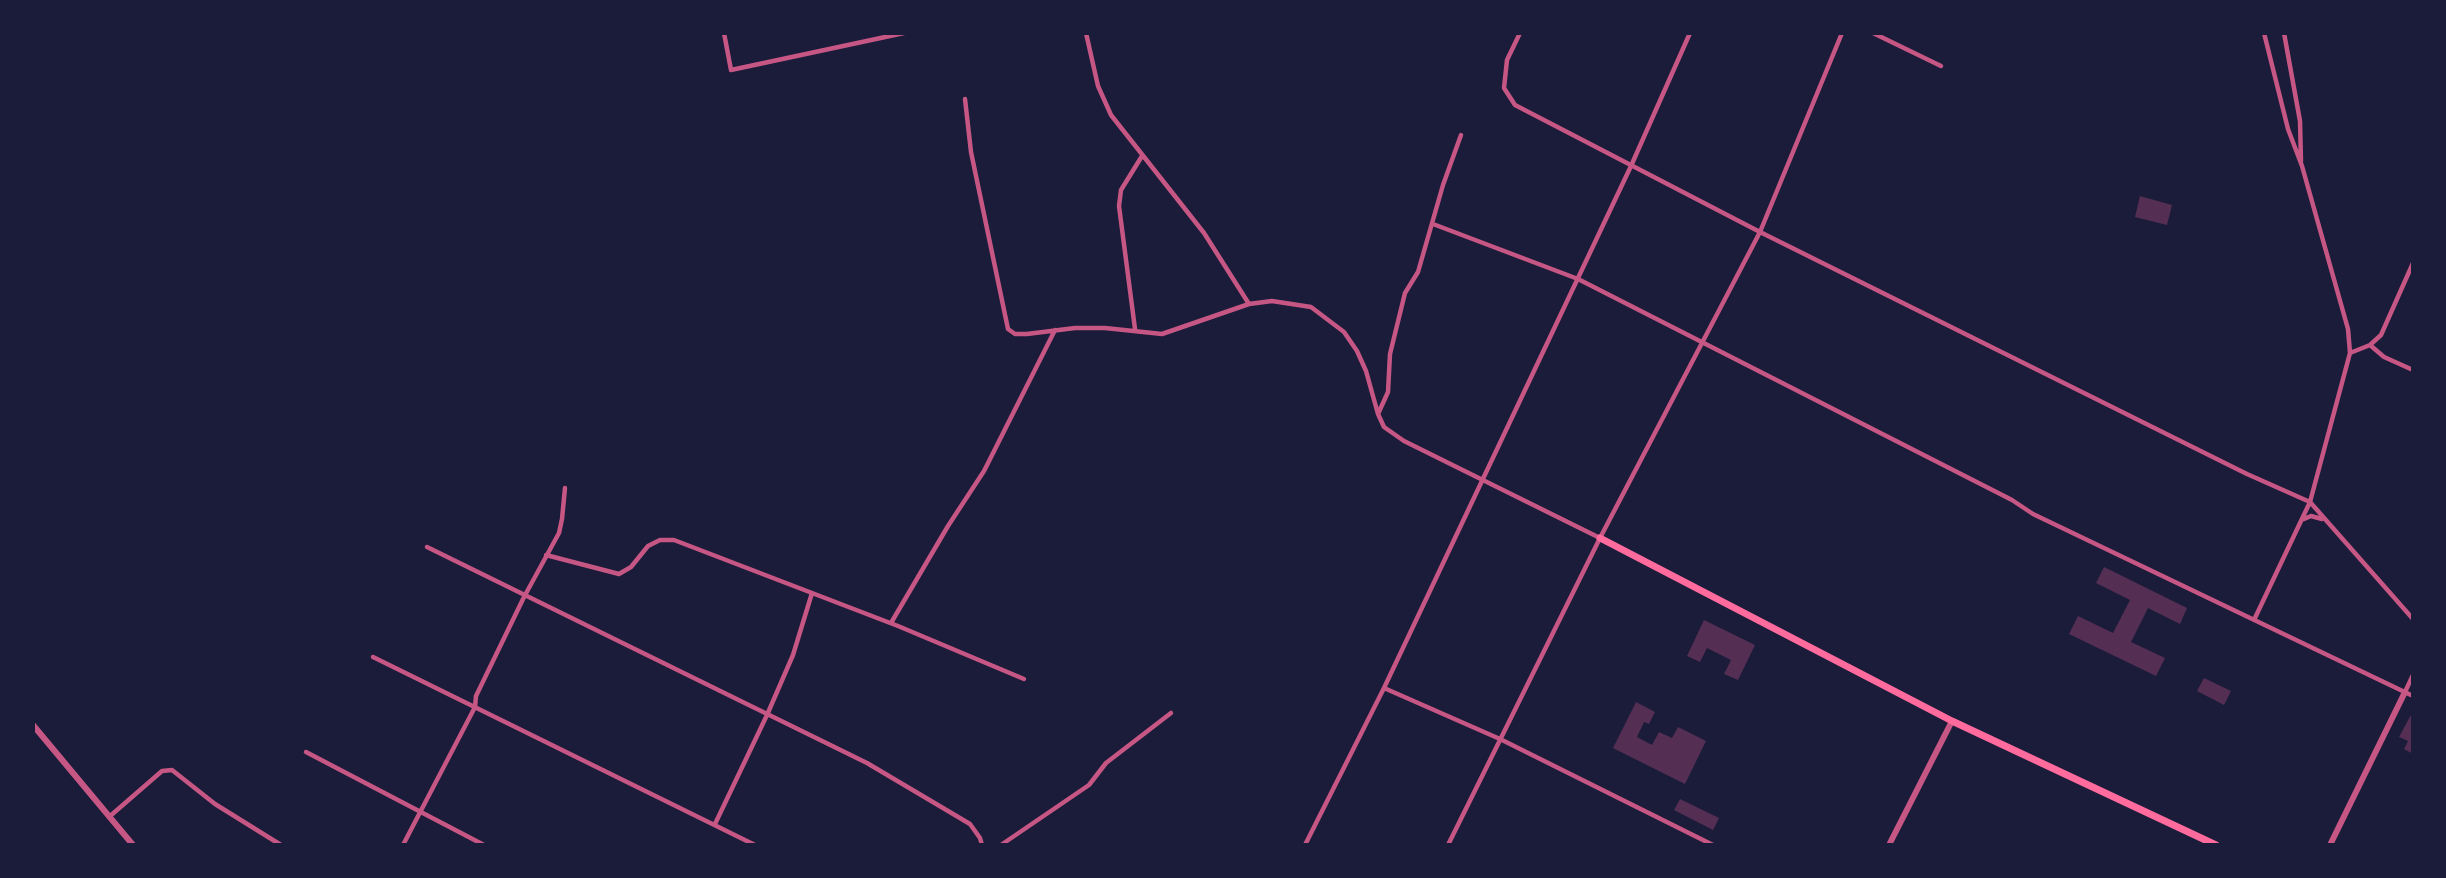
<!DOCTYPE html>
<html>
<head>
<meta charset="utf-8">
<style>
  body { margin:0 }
  #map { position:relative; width:2446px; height:878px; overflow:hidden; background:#1b1b3a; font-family:Raleway,sans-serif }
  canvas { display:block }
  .frame { position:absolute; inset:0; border:35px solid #1b1b3a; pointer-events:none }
</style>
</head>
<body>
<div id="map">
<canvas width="2446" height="878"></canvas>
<div class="frame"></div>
</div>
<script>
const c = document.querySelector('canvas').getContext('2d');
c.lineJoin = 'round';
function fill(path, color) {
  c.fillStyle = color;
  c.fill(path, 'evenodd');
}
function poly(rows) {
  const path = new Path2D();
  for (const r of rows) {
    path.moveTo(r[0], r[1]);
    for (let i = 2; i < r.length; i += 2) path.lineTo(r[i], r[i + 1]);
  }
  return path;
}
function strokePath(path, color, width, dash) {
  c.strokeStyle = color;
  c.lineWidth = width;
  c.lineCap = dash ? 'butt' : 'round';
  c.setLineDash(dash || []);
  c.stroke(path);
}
fill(poly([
  [2140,196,2172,205,2167,225,2135,217],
  [2104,567,2187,608,2180,624,2148,608,2131,642,2165,658,2156,676,2069,634,2078,616,2113,633,2130,600,2096,583],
  [1704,620,1755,645,1738,680,1724,674,1731,660,1707,648,1700,662,1687,656],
  [2204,678,2231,691,2224,705,2197,691],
  [1636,702,1655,712,1649,724,1644,722,1637,737,1652,745,1659,732,1672,738,1678,727,1706,741,1685,784,1613,748],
  [2413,711,2413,754,2404,749,2408,741,2399,737],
  [1680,799,1719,818,1713,830,1674,810]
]), '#542f53');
strokePath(poly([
  [724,33,731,70,904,33],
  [1086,33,1098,86,1111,115,1204,233,1249,304],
  [1520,33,1507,60,1504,88,1515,105,1760,232,2247,474,2310,502,2254,620],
  [1873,33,1941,66],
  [2264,33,2288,129,2302,166,2348,329,2350,353,2310,502,2413,619],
  [2284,33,2300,121,2301,161],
  [965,99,971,152,1008,329,1015,334,1027,334,1075,328,1105,328,1162,334,1249,304,1272,301,1311,307,1344,332,1357,351,1366,371,1378,414,1384,427,1404,441,1600,538],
  [1433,224,1578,279,2012,500,2033,514,2413,696],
  [1135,329,1119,206,1121,190,1142,156],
  [2370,345,2384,357,2413,370],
  [2350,353,2370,345,2381,335,2413,263],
  [1378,414,1388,392,1390,354,1405,293,1418,272,1443,185,1461,135],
  [2304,519,2311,516,2322,519],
  [427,547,867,763,970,824,980,838,982,845],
  [546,555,619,574,631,567,648,546,660,540,674,540,898,626,1024,679],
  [891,623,948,526,984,471,1055,330],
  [373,657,755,845],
  [1384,688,1500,739,1713,845],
  [2405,692,2413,675],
  [306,752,484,845],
  [109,817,162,771,172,770,215,804,281,845],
  [715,824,767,715,793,655,812,593],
  [403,845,475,707,476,696,524,597,559,533,562,519,565,488],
  [1001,845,1089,785,1106,763,1171,713],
  [1305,845,1384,688,1631,166,1690,33],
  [1448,845,1600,538,1760,232,1842,33]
]), '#c65784', 4.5);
strokePath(poly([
  [33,725,133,845],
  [1889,845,1952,721],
  [2330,845,2405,692]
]), '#c65784', 6);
strokePath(poly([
  [1600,538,1952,721,2216,845]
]), '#ff6b9d', 7);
</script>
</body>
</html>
